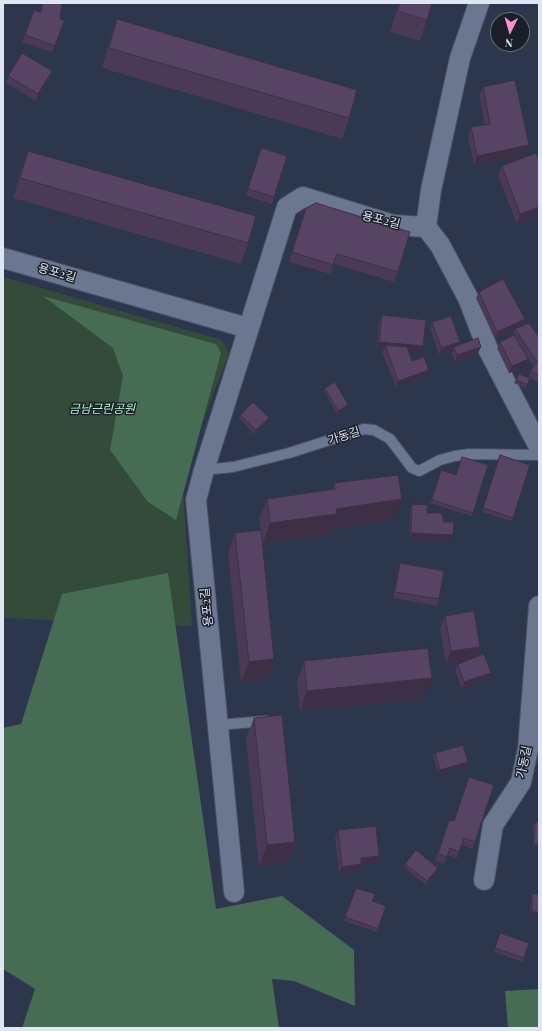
<!DOCTYPE html>
<html>
<head>
<meta charset="utf-8">
<style>
  body { margin:0 }
  #map { position:relative; width:542px; height:1031px; overflow:hidden; background:#2c364c; font-family:"Playfair Display",serif }
  canvas { display:block }
  .frame { position:absolute; inset:0; border:4px solid #dee5f3; pointer-events:none }
  .north { position:absolute; left:490px; top:12px; width:40px; height:40px; box-sizing:border-box; background:#191e28; border:1px solid #686e79; border-radius:50%; rotate:185deg; font-size:11px; font-weight:700; line-height:16px; text-align:center; color:#dee5f3 }
  .north::after { content:''; display:block; margin:auto; width:14px; height:18px; background:#f890cc; clip-path:polygon(50% 0,100% 100%,50% 72%,0 100%) }
</style>
</head>
<body>
<div id="map">
<canvas width="542" height="1031"></canvas>
<div class="frame"></div>
<div class="north">N</div>
</div>
<script>
const c = document.querySelector('canvas').getContext('2d');
c.lineJoin = 'round';
function fill(path, color) {
  c.fillStyle = color;
  c.fill(path, 'evenodd');
}
function poly(rows) {
  const path = new Path2D();
  for (const r of rows) {
    path.moveTo(r[0], r[1]);
    for (let i = 2; i < r.length; i += 2) path.lineTo(r[i], r[i + 1]);
  }
  return path;
}
function strokePath(path, color, width, dash) {
  c.strokeStyle = color;
  c.lineWidth = width;
  c.lineCap = dash ? 'butt' : 'round';
  c.setLineDash(dash || []);
  c.stroke(path);
}
function label(font, color, halo, rows, align = 'center') {
  c.font = font + ' "Playfair Display","Noto Sans KR",serif';
  c.lineWidth = 3;
  c.setLineDash([]);
  c.textBaseline = 'middle';
  c.strokeStyle = halo;
  c.fillStyle = color;
  for (const [text, x, y, turn = 0] of rows) {
    c.save();
    c.translate(x, y);
    c.rotate((+turn || 0) * Math.PI / 180);
    c.textAlign = isNaN(turn) ? turn : align;
    if (halo) c.strokeText(text, 0, 0);
    c.fillText(text, 0, 0);
    c.restore();
  }
}
fill(poly([
  [3,277,222,340,229,354,182,474,192,626,3,618]
]), '#344a3b');
fill(poly([
  [43,296,216,344,221,353,176,520,148,502,110,450,123,376,113,348],
  [168,573,216,909,282,896,354,950,355,1006,294,981,272,979,279,1028,22,1028,35,989,3,969,3,728,21,724,62,594],
  [539,989,539,1028,508,1028,505,991]
]), '#476c54');
const service = poly([
  [204,470,233,467,289,453,364,429,374,430,390,439,412,468,419,471,440,460,455,456,469,454,539,455],
  [218,725,266,721]
]);
const minor = poly([
  [426,227,440,245,468,298,487,347,539,447],
  [426,227,431,190,460,58,479,3],
  [3,258,248,328],
  [484,880,493,825,521,782,528,749,539,606],
  [234,892,196,500,204,470,287,207,303,197,393,225,426,227]
]);
strokePath(service, '#495163', 12);
strokePath(minor, '#495163', 22);
strokePath(service, '#6b7790', 10);
strokePath(minor, '#6b7790', 20);
fill(poly([
  [42,3,62,3,60,19,64,21,52,52,22,42,34,10,40,12],
  [399,3,432,3,420,41,390,32],
  [117,19,349,118,342,139,102,68,110,40],
  [52,71,50,78,36,101,6,83,8,76],
  [483,87,525,154,474,165,468,137,471,127,485,125,479,96],
  [28,151,248,243,241,264,13,198,21,171],
  [259,154,274,197,272,204,246,196],
  [502,166,539,215,517,224,498,176],
  [306,208,398,272,394,282,334,264,330,274,289,262],
  [479,292,525,319,522,325,495,339,476,298],
  [382,315,423,346,421,353,409,351,412,361,426,376,396,387,382,352,384,349,377,348,379,322],
  [432,322,459,345,478,353,455,362,452,354,453,350,439,355,430,328],
  [515,329,539,337,539,382,538,383,529,377,531,370,534,367,524,352,528,359,525,366,509,373,497,348,500,342,513,335],
  [530,378,526,388,514,383,516,380],
  [325,388,347,408,337,414,324,391],
  [240,415,267,421,254,434,239,418],
  [500,455,513,518,511,521,482,512],
  [488,465,472,516,430,503,441,470,456,475],
  [334,483,394,520,331,529,329,534,263,543,259,519,267,499,332,490],
  [412,504,444,522,451,542,409,540,410,511],
  [235,533,274,659,267,680,241,682,228,553],
  [400,563,439,599,437,606,393,598,398,570],
  [445,616,480,647,476,657,491,673,489,679,462,689,455,670,458,664,468,660,446,663,440,628],
  [304,661,424,699,300,711,297,682],
  [254,718,295,842,288,863,259,866,246,738],
  [435,753,467,765,438,773,433,756],
  [494,785,472,849,462,845,457,858,447,855,444,864,435,861,449,820,454,821],
  [535,822,539,848,533,848,533,826],
  [338,830,379,856,377,863,361,864,359,871,339,873,335,837],
  [405,864,437,871,426,885,404,867],
  [356,888,372,901,386,906,377,932,344,921],
  [532,894,539,894,530,915,531,897],
  [500,933,529,943,523,962,494,952]
]), '#4b3a56');
fill(poly([
  [52,71,50,78,36,101,38,94],
  [529,145,525,154,474,165,477,156],
  [539,207,539,215,517,224,520,214],
  [525,319,522,325,495,339,497,332],
  [379,342,423,346,421,353,386,349,385,345,384,349,377,348],
  [460,342,457,349,454,347,453,350,439,355,441,348],
  [481,347,478,353,455,362,457,355],
  [528,359,525,366,509,373,512,366],
  [429,370,426,376,396,387,398,381],
  [348,405,347,408,337,414,338,411],
  [269,418,267,421,254,434,256,430],
  [402,499,394,520,331,529,329,534,263,543,270,523,336,509],
  [411,533,453,535,451,542,409,540],
  [480,647,476,659,446,663,451,651],
  [274,659,267,680,241,682,249,662],
  [491,673,489,679,462,689,464,682],
  [432,678,424,699,300,711,307,691],
  [468,762,467,765,438,773,440,770],
  [295,842,288,863,259,866,267,845],
  [534,845,539,845,539,848,533,848],
  [379,856,377,863,358,865,361,858],
  [361,864,359,871,339,873,342,867],
  [438,868,437,871,426,885,427,881],
  [532,912,539,912,539,916,530,915]
]), '#3d3046');
const building = poly([
  [43,3,62,3,60,19,64,21,55,46,25,35,34,10,41,13,43,3],
  [400,3,432,3,427,20,397,11,400,3],
  [117,19,357,90,349,118,109,48,117,19],
  [22,53,52,71,38,94,8,76,22,53],
  [515,80,529,145,477,156,471,127,490,124,483,87,515,80],
  [261,148,287,156,274,197,248,189,261,148],
  [28,151,256,216,248,243,20,178,28,151],
  [536,153,539,160,539,207,520,214,502,166,536,153],
  [316,203,410,232,398,272,337,254,333,265,292,252,306,208,316,203],
  [503,279,525,319,497,332,479,292,503,279],
  [382,315,426,320,423,346,379,342,382,315],
  [451,316,460,342,441,348,432,322,451,316],
  [529,323,539,337,539,376,531,370,537,362,515,329,529,323],
  [514,335,528,359,512,366,500,342,514,335],
  [478,338,481,347,457,355,454,347,478,338],
  [385,345,407,347,412,361,424,357,429,370,398,381,385,345],
  [519,374,530,378,527,385,516,380,519,374],
  [335,382,348,405,338,411,325,388,335,382],
  [253,402,269,418,256,430,240,415,253,402],
  [500,455,530,465,513,518,483,508,500,455],
  [462,457,488,465,473,513,432,500,441,470,456,475,462,457],
  [398,475,402,499,336,509,337,514,270,523,267,499,335,489,334,483,398,475],
  [412,504,427,505,427,513,442,513,444,522,454,522,453,535,411,533,412,504],
  [261,530,274,659,249,662,235,533,261,530],
  [400,563,444,571,439,599,395,592,400,563],
  [474,611,480,647,451,651,445,616,474,611],
  [428,648,432,678,307,691,304,661,428,648],
  [484,654,491,673,464,682,458,664,484,654],
  [282,715,295,842,267,845,254,718,282,715],
  [463,745,468,762,440,770,435,753,463,745],
  [469,777,494,785,475,842,464,838,459,852,450,848,447,857,438,854,449,820,454,821,469,777],
  [535,822,539,822,539,845,534,845,535,822],
  [376,826,379,856,361,858,361,864,342,867,338,830,376,826],
  [416,850,438,868,427,881,405,864,416,850],
  [356,888,375,894,372,901,386,906,378,929,345,917,356,888],
  [532,894,539,894,539,912,532,912,532,894],
  [500,933,529,943,524,958,495,948,500,933]
]);
fill(building, '#574464');
strokePath(building, '#3d3046', 1);
label('12px', '#dee5f3', '#191e28', [
  ["용포2길",381,220,14],
  ["용포2길",57,273,16],
  ["가동길",344,436,-17],
  ["용포2길",207,607,-96],
  ["가동길",524,762,-78]
]);
label('italic 12px', '#b2f2c8', '#191e28', [
  ["금남근린공원",102,409]
]);
</script>
</body>
</html>
